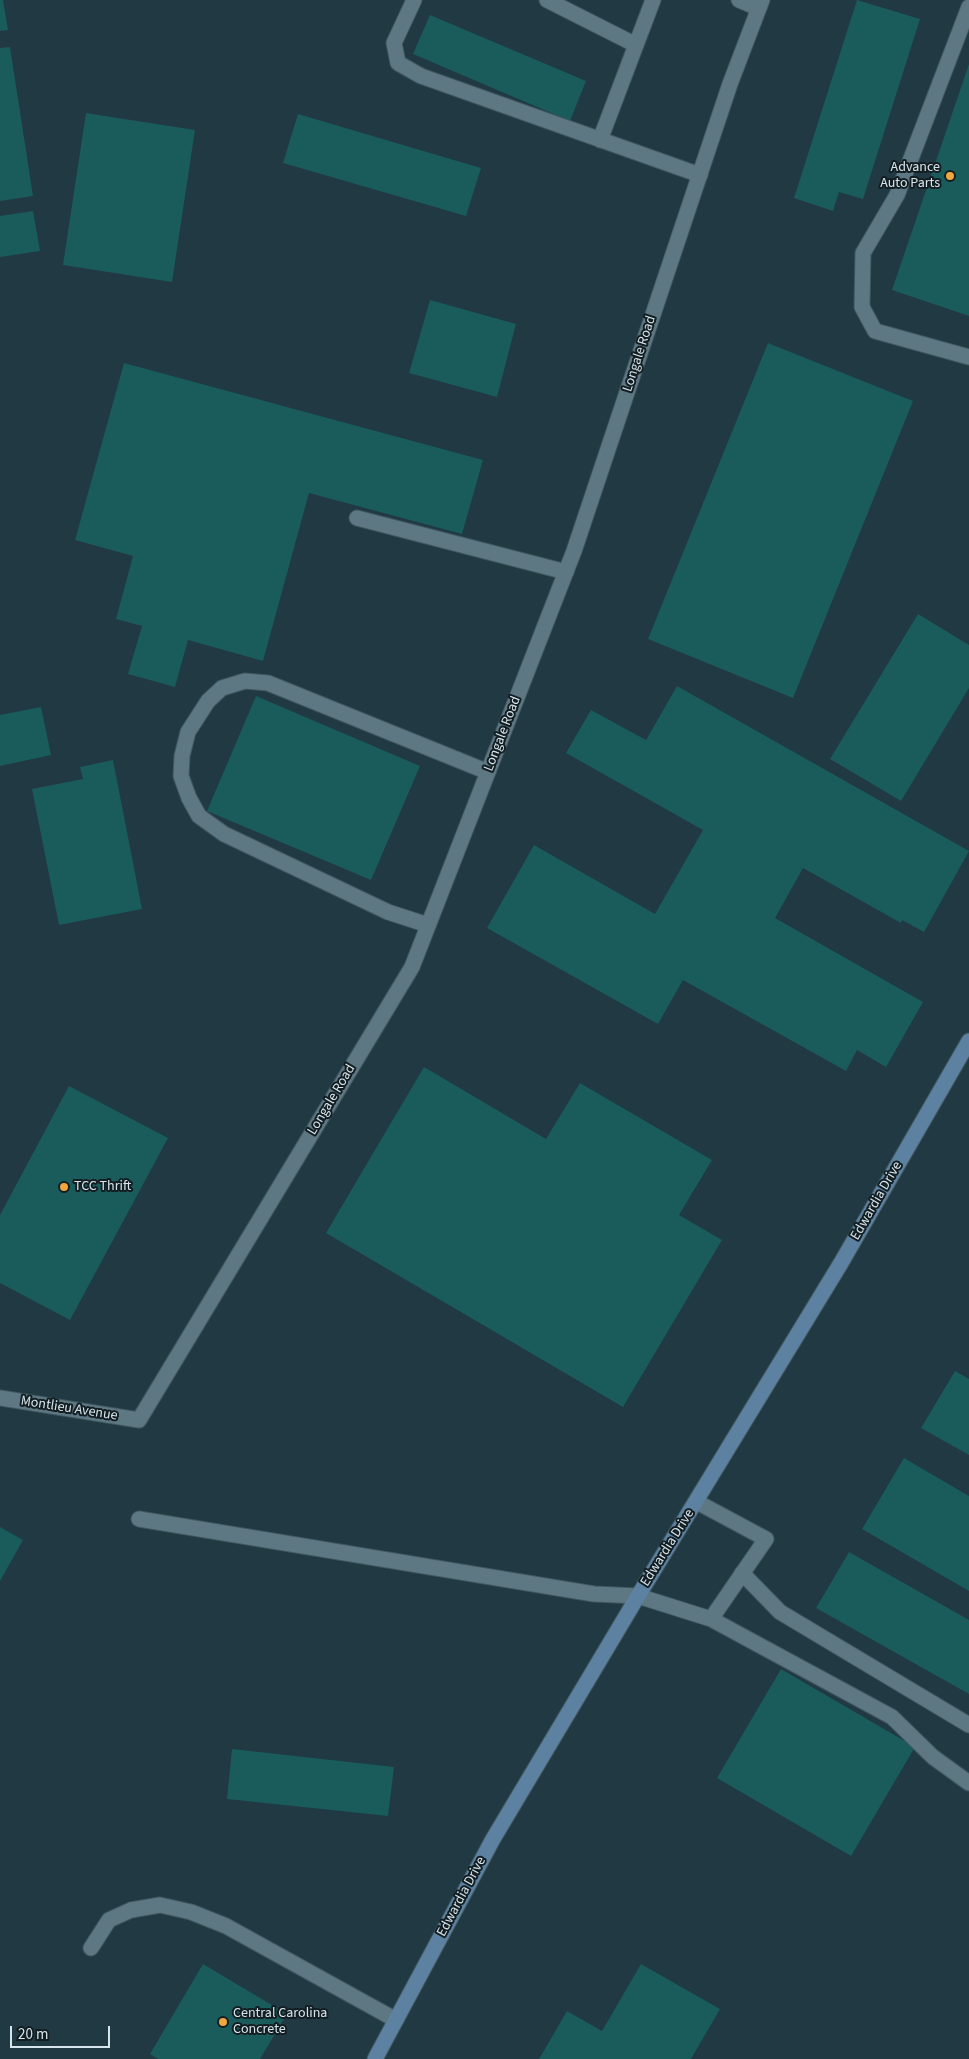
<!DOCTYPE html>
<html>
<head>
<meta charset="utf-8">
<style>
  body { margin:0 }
  #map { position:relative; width:969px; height:2059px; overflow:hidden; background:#203943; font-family:"Source Sans 3",sans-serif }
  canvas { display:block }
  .scale { position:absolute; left:10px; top:2026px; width:100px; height:22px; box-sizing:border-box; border:2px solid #d6e5eb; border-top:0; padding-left:6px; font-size:15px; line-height:18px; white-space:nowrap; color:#d6e5eb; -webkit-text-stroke:4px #131e23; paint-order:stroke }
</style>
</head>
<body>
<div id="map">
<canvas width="969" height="2059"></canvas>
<div class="scale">20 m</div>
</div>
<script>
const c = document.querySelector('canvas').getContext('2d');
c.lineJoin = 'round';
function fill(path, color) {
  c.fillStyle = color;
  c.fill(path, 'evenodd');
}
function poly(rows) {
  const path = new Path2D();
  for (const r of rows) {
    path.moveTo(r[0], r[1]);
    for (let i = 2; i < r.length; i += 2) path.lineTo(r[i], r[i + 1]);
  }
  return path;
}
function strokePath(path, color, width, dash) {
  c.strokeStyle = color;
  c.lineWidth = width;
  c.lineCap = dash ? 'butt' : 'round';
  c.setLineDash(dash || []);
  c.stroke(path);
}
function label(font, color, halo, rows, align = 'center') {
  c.font = font + ' "Source Sans 3",sans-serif';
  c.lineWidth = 4;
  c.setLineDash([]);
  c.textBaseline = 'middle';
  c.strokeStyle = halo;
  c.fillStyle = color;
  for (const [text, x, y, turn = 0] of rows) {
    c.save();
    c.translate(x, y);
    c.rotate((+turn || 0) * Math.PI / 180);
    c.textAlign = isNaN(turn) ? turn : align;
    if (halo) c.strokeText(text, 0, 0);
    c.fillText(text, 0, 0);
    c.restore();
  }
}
fill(poly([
  [0,0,3,0,8,30,0,31],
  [857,0,920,19,863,199,839,192,833,211,794,198],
  [430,15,586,81,570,121,413,54],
  [10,47,33,196,0,201,0,48],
  [969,64,969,316,892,290],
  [86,113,195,130,172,282,63,265],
  [298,114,481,168,466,216,283,163],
  [33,211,40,251,0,257,0,216],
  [430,300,516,324,497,397,409,373],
  [768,343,913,401,793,698,648,639],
  [124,363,483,460,462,534,309,493,263,661,188,640,175,687,128,674,142,626,116,619,133,556,75,540],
  [918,614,969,645,969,688,901,801,830,759],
  [677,686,969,851,924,932,902,920,901,923,803,868,775,918,923,1002,886,1067,857,1050,846,1071,683,980,658,1024,487,928,534,845,655,914,703,830,566,753,591,710,646,740],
  [256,696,420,766,371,880,207,811],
  [41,707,51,755,0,766,0,715],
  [113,760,142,909,59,925,32,789,83,779,80,767],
  [424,1067,546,1139,580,1083,712,1160,679,1215,722,1240,623,1407,326,1233],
  [69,1086,168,1138,70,1320,0,1283,0,1215],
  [955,1371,969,1379,969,1455,921,1428],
  [904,1458,969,1496,969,1591,862,1529],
  [0,1527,23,1540,0,1581],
  [849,1552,969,1620,969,1694,816,1608],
  [781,1669,915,1747,851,1856,717,1778],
  [232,1749,394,1767,388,1816,227,1799],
  [203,1964,287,2014,260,2059,158,2059,150,2054],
  [641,1964,720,2009,691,2059,539,2059,567,2011,602,2031]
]), '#1a5b5b');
const service = poly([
  [414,0,394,43,398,63,421,76,700,175],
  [547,0,636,45],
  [739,0,758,8],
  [969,7,897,195,863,253,862,307,875,331,969,357],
  [600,140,653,0],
  [357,518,566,572],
  [428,925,388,912,224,834,199,816,189,798,181,776,182,756,188,732,208,701,222,688,245,681,268,683,488,772],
  [697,1502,766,1539,711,1619],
  [139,1519,594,1594,638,1596,711,1619,892,1717,933,1757,969,1783],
  [742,1573,780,1612,969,1725],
  [91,1948,109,1920,131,1910,160,1905,191,1912,226,1926,396,2020]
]);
const minor = poly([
  [0,1398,139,1420,412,967,574,551,730,84,762,0]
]);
const secondary = poly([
  [375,2059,493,1839,638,1596,841,1263,969,1041]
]);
strokePath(service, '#41575f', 17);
strokePath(minor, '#41575f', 17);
strokePath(secondary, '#41575f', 17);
strokePath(service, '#5d7883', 15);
strokePath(minor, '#5d7883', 15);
strokePath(secondary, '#5c81a1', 15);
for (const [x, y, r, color] of [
  [950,176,5,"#f1a63f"],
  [64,1187,5,"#f1a63f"],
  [223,2022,5,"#f1a63f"]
]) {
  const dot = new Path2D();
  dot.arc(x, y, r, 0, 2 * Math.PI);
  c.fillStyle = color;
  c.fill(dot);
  strokePath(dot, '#131e23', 2);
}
label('14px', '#d6e5eb', '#131e23', [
  ["Advance",940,168,"right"],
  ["Auto Parts",940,184,"right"],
  ["TCC Thrift",74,1187],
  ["Central Carolina",233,2014],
  ["Concrete",233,2030]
], 'left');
label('14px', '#d6e5eb', '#131e23', [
  ["Longale Road",640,354,-72],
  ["Longale Road",503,734,-69],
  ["Longale Road",332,1100,-59],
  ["Edwardia Drive",877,1201,-60],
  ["Montlieu Avenue",69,1409,9],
  ["Edwardia Drive",668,1548,-58],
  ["Edwardia Drive",462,1897,-62]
]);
</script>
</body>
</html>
